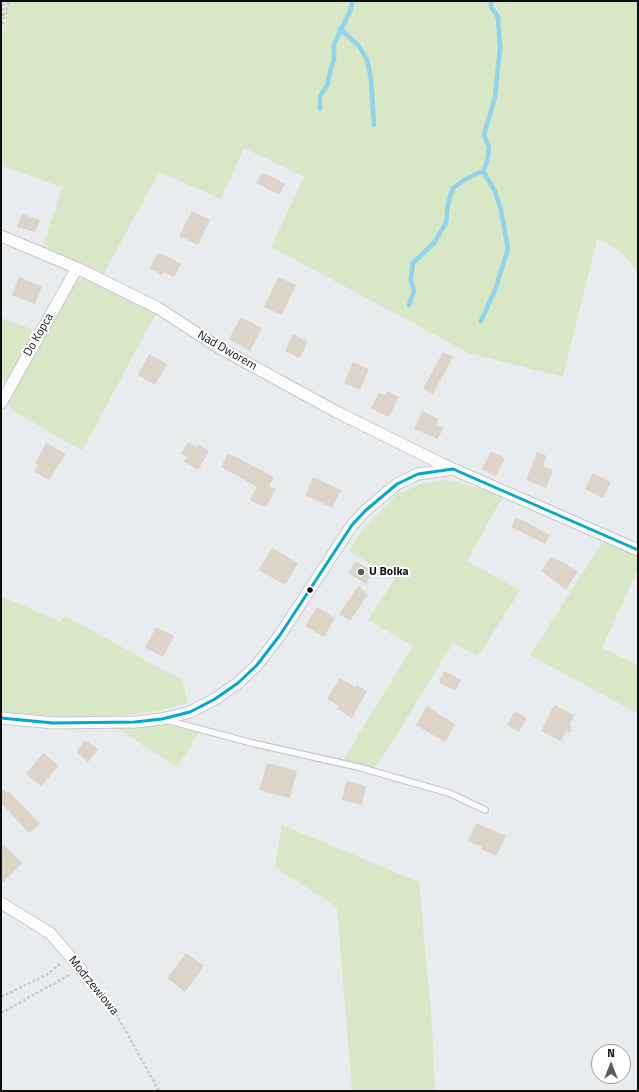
<!DOCTYPE html>
<html>
<head>
<meta charset="utf-8">
<style>
  body { margin:0 }
  #map { position:relative; width:639px; height:1092px; overflow:hidden; background:#e8ecef; font-family:"Titillium Web",sans-serif }
  canvas { display:block }
  .frame { position:absolute; inset:0; border:2px solid #0c0e10; pointer-events:none }
  .north { position:absolute; left:591px; top:1044px; width:40px; height:40px; box-sizing:border-box; background:#fff; border:1px solid #9e9f9f; border-radius:50%; rotate:0deg; font-size:11px; font-weight:700; line-height:16px; text-align:center; color:#0c0e10 }
  .north::after { content:''; display:block; margin:auto; width:14px; height:18px; background:#595c5e; clip-path:polygon(50% 0,100% 100%,50% 72%,0 100%) }
</style>
</head>
<body>
<div id="map">
<canvas width="639" height="1092"></canvas>
<div class="frame"></div>
<div class="north">N</div>
</div>
<script>
const c = document.querySelector('canvas').getContext('2d');
c.lineJoin = 'round';
function fill(path, color) {
  c.fillStyle = color;
  c.fill(path, 'evenodd');
}
function poly(rows) {
  const path = new Path2D();
  for (const r of rows) {
    path.moveTo(r[0], r[1]);
    for (let i = 2; i < r.length; i += 2) path.lineTo(r[i], r[i + 1]);
  }
  return path;
}
function strokePath(path, color, width, dash) {
  c.strokeStyle = color;
  c.lineWidth = width;
  c.lineCap = dash ? 'butt' : 'round';
  c.setLineDash(dash || []);
  c.stroke(path);
}
function label(font, color, halo, rows, align = 'center') {
  c.font = font + ' "Titillium Web",sans-serif';
  c.lineWidth = 4;
  c.setLineDash([]);
  c.textBaseline = 'middle';
  c.strokeStyle = halo;
  c.fillStyle = color;
  for (const [text, x, y, turn = 0] of rows) {
    c.save();
    c.translate(x, y);
    c.rotate((+turn || 0) * Math.PI / 180);
    c.textAlign = isNaN(turn) ? turn : align;
    if (halo) c.strokeText(text, 0, 0);
    c.fillText(text, 0, 0);
    c.restore();
  }
}
fill(poly([
  [6,1,638,1,638,272,621,251,597,239,563,377,469,353,271,247,304,177,244,148,221,199,159,172,103,275,42,249,62,187,1,166,1,39,6,20],
  [84,278,89,278,157,311,82,451,12,410,9,406,9,402,73,283],
  [1,318,37,331,7,383,1,381],
  [444,480,457,482,503,496,467,561,520,591,478,656,453,643,376,768,343,760,413,646,368,620,395,579,349,551,361,531,396,495,421,484],
  [604,540,638,556,638,569,602,648,638,665,638,714,530,655],
  [1,596,60,622,65,616,182,680,188,703,157,711,113,716,71,717,1,712],
  [167,725,199,733,177,767,114,727],
  [282,825,419,882,432,1025,435,1091,352,1091,337,907,275,867]
]), '#d8e7c6');
strokePath(poly([
  [340,29,359,46,367,60,371,79,374,125],
  [320,109,320,96,328,84,330,71,334,60,334,44,350,11,353,1],
  [409,305,414,291,411,280,413,263,434,243,446,223,448,204,453,188,466,179,483,171,487,163,489,147,484,135,495,97,500,48,498,17,491,7,491,1],
  [481,321,495,290,508,249,501,210,495,191,483,171]
]), '#90d4ec', 4.5);
fill(poly([
  [262,172,285,184,279,195,256,183],
  [192,211,210,220,198,245,179,236],
  [22,214,40,220,35,232,17,227],
  [158,252,181,264,174,277,164,272,162,275,150,268],
  [19,277,42,287,35,304,12,295],
  [278,277,296,285,282,315,264,307],
  [241,317,262,328,250,351,229,339],
  [293,334,308,342,300,358,285,351],
  [443,352,453,357,433,394,423,389],
  [149,354,167,364,155,385,138,375],
  [353,362,369,369,360,390,344,383],
  [387,391,399,397,389,417,371,408,379,393,385,395],
  [422,411,439,419,436,425,443,428,438,439,414,429],
  [188,442,196,447,198,444,209,451,198,470,184,462,187,457,181,454],
  [46,443,66,454,49,480,34,472,38,465,35,463],
  [491,451,505,458,496,476,482,469],
  [537,452,547,456,543,466,553,470,546,488,526,480],
  [228,453,274,477,269,486,276,489,266,508,250,500,257,487,221,467],
  [593,473,611,482,603,498,585,489],
  [313,477,341,490,332,508,305,495],
  [516,517,550,535,545,544,511,527],
  [272,548,298,563,285,585,259,570],
  [551,556,578,571,566,590,541,571],
  [356,561,373,571,366,584,348,573],
  [358,586,368,594,350,621,339,614],
  [317,607,335,618,324,637,305,626],
  [156,627,174,636,163,657,145,648],
  [444,671,461,680,455,691,439,682],
  [340,678,355,687,357,685,367,691,352,718,337,709,339,706,327,699],
  [554,705,574,715,570,724,572,731,566,732,561,741,541,731],
  [427,706,437,712,436,713,455,724,445,742,416,725],
  [515,711,527,718,519,732,507,725],
  [85,740,98,749,88,762,76,752],
  [43,753,59,766,41,786,26,774],
  [267,763,297,771,290,798,259,790],
  [346,781,366,786,362,805,342,800],
  [1,788,7,793,9,791,40,824,29,833,1,803],
  [476,823,506,836,496,856,481,849,482,847,468,841],
  [1,842,22,863,1,884],
  [186,953,204,966,185,992,167,978]
]), '#dcd4c8');
const lane = poly([
  [166,720,252,743,358,767,449,793,485,810]
]);
const street = poly([
  [1,236,77,268,158,308,218,347,335,411,452,469],
  [1,403,77,268],
  [1,718,53,723,135,722,162,719,190,712,215,699,238,683,257,665,280,635,352,525,365,511,397,484,418,474,453,469,638,550],
  [1,903,50,933,81,969]
]);
strokePath(lane, '#c6c8cb', 8);
strokePath(street, '#c6c8cb', 13);
strokePath(poly([
  [3,16,4,1],
  [1,29,9,1],
  [89,978,110,1003,159,1091],
  [1,997,48,974,61,963],
  [1,1013,71,974]
]), '#cacbcc', 2.5, [3, 2]);
strokePath(lane, '#fcfcfd', 5.5);
strokePath(street, '#fcfcfd', 11);
strokePath(poly([
  [1,718,53,723,135,722,162,719,190,712,215,699,238,683,257,665,280,635,352,525,365,511,397,484,418,474,453,469,638,550]
]), '#00a9ce', 3);
for (const [x, y, r, color] of [
  [361,572,4,"#595c5e"],
  [310,590,3.5,"#0c0e10"]
]) {
  const dot = new Path2D();
  dot.arc(x, y, r, 0, 2 * Math.PI);
  c.fillStyle = color;
  c.fill(dot);
  strokePath(dot, '#fff', 1.5);
}
label('12px', '#0c0e10', '#fff', [
  ["Do Kopca",39,335,-60],
  ["Nad Dworem",227,351,30],
  ["Modrzewiowa",93,986,51]
]);
label('bold 12px', '#0c0e10', '#fff', [
  ["U Bolka",369,572]
], 'left');
</script>
</body>
</html>
